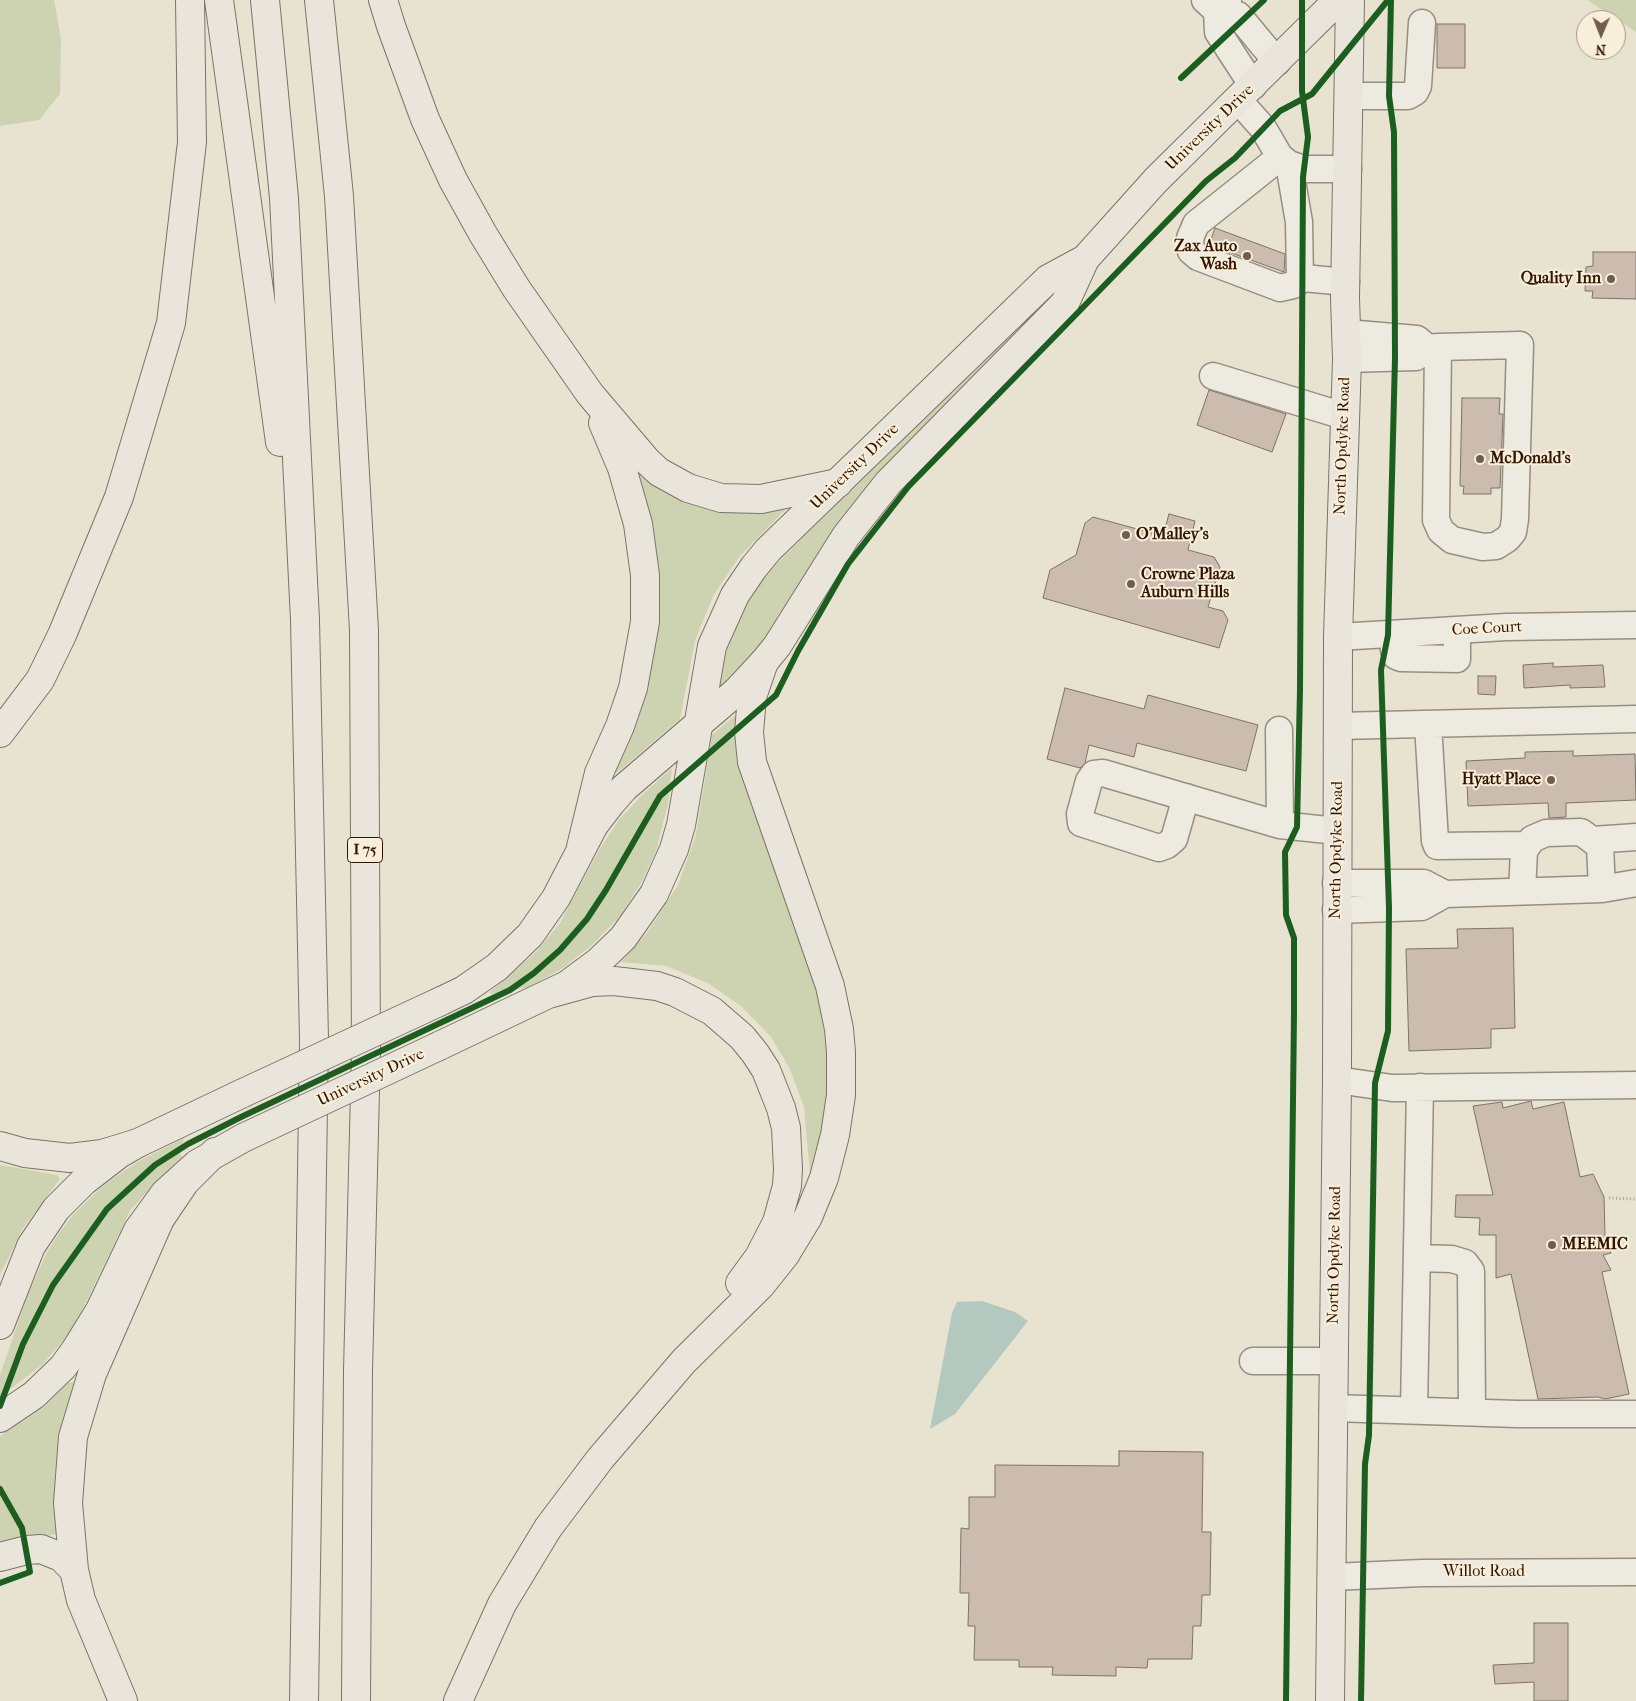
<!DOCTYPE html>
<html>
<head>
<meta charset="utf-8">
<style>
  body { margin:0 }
  #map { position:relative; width:1636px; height:1701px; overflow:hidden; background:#e8e2d0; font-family:"IM FELL French Canon",serif }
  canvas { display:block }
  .north { position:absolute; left:1576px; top:10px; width:50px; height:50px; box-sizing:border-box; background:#f7efda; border:1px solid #a99784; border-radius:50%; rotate:181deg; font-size:14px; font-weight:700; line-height:20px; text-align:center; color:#331403 }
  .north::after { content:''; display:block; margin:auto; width:18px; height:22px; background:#725c4b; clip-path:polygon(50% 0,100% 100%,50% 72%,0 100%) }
</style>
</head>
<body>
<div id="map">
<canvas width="1636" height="1701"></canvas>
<div class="north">N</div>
</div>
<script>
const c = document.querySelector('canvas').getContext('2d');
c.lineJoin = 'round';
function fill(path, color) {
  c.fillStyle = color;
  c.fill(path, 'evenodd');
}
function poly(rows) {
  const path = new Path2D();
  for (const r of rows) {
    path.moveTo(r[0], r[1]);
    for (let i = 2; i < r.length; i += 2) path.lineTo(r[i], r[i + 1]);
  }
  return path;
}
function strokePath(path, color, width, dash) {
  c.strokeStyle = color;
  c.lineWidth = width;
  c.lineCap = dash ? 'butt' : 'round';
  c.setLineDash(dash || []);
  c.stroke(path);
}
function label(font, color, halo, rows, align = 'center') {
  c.font = font + ' "IM FELL French Canon",serif';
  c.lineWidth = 4;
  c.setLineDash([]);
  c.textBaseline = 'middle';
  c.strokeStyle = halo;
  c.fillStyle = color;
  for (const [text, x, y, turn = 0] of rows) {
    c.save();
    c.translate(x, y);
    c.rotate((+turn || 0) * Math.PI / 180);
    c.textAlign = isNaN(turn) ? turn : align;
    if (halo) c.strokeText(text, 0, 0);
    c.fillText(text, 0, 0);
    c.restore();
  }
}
fill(poly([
  [0,0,54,0,61,39,60,94,39,120,0,126],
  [1587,0,1636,0,1636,32],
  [1055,287,1058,289,1043,308,877,476,760,645,734,674,718,687,723,660,737,620,765,575],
  [643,473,685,501,700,506,715,510,784,507,786,509,740,556,713,596,695,641,680,719,613,776,628,739,638,476],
  [738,713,824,1001,831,1041,826,1131,810,1175,804,1107,790,1069,771,1037,742,1007,708,983,666,966,621,962,649,930,678,885,696,835,712,735],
  [672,768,668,804,656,851,641,883,620,916,592,945,563,968,529,987,491,994,490,992,536,952,560,923,598,852,618,821,643,794],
  [184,1138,180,1154,182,1157,131,1209,73,1329,43,1364,0,1397,0,1375,28,1294,47,1252,59,1233,73,1215,104,1185,137,1162],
  [0,1165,57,1175,60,1179,23,1228,0,1275],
  [73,1382,75,1385,58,1453,56,1479,57,1534,0,1545,0,1436,43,1408,68,1383]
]), '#cdd3b1');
fill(poly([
  [982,1301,1015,1312,1028,1321,955,1414,930,1429,952,1313,957,1302]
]), '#b3c9c0');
const building = poly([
  [1437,24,1465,24,1465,68,1437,68,1437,24],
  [1215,228,1285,254,1284,272,1209,245,1215,228],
  [1593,252,1636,252,1636,299,1592,298,1593,291,1585,291,1586,267,1593,266,1593,252],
  [1209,390,1286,414,1272,452,1197,425,1209,390],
  [1462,398,1500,398,1499,414,1503,414,1500,488,1491,488,1491,494,1463,494,1464,486,1460,486,1462,398],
  [1169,514,1195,521,1188,550,1214,557,1220,567,1208,607,1223,611,1228,620,1219,648,1043,598,1050,570,1076,555,1085,523,1093,517,1163,536,1169,514],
  [1553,663,1553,667,1603,665,1605,687,1570,688,1570,685,1524,688,1523,665,1553,663],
  [1478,676,1496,676,1495,695,1478,694,1478,676],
  [1065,688,1144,709,1148,695,1258,725,1246,771,1137,743,1134,757,1089,745,1085,763,1080,768,1047,759,1065,688],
  [1573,751,1573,756,1635,754,1636,800,1566,803,1566,817,1549,818,1548,803,1468,806,1466,761,1525,758,1525,752,1573,751],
  [1513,928,1515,1028,1491,1029,1491,1048,1409,1051,1406,949,1458,948,1457,929,1513,928],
  [1531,1101,1533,1109,1564,1102,1580,1177,1593,1174,1604,1197,1605,1237,1611,1253,1603,1255,1611,1270,1602,1272,1629,1394,1605,1399,1598,1397,1538,1399,1511,1274,1496,1278,1496,1235,1479,1235,1480,1218,1455,1217,1456,1195,1493,1195,1473,1106,1502,1102,1503,1108,1531,1101],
  [1119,1451,1203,1452,1202,1532,1211,1532,1210,1595,1202,1595,1201,1626,1193,1626,1192,1659,1148,1659,1147,1668,1116,1667,1116,1676,1052,1675,1053,1667,1019,1667,1019,1660,974,1660,975,1626,968,1626,969,1593,960,1593,961,1528,969,1529,969,1497,995,1497,995,1465,1119,1466,1119,1451],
  [1534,1623,1568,1623,1568,1701,1534,1701,1534,1682,1495,1684,1493,1665,1534,1663,1534,1623]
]);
fill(building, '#ccbcb0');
strokePath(building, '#7c7368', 1);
const minor = poly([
  [1205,0,1217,11,1218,32,1253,86],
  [1228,0,1217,11,1238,15,1277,62],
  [1349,96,1408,96,1415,92,1418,86,1422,23],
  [1238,100,1263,128,1280,157,1289,164,1304,169,1348,169],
  [1280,157,1196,224,1190,238,1191,251,1198,257,1280,288,1293,285,1303,278,1346,282],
  [1289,164,1299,222,1300,280],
  [1346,333,1417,339,1428,348],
  [1347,359,1416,357,1428,348,1438,347,1520,345,1515,519,1513,532,1507,539,1496,546,1483,547,1452,540,1441,531,1436,520,1438,347],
  [1213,376,1344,416],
  [1393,634,1394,650,1396,656,1401,658,1457,659,1457,630],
  [1338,637,1506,627,1636,625],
  [1428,724,1435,841,1437,846,1527,845],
  [1338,726,1636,719],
  [1279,730,1280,825,1337,831],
  [1186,797,1174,839,1167,845,1159,848,1081,823,1080,814,1089,781,1094,774,1103,773,1280,825],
  [1593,840,1636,837],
  [1336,883,1424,883,1445,894],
  [1522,891,1524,851,1532,839,1546,833,1581,832,1600,846,1602,889],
  [1336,910,1422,907,1445,894,1602,889,1636,883],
  [1337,1080,1392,1088,1636,1085],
  [1417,1258,1452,1259,1465,1263,1471,1271,1472,1412],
  [1253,1361,1334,1361],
  [1333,1408,1517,1414,1636,1414],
  [1414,1409,1420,1087],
  [1332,1577,1422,1573,1636,1572]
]);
const major = poly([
  [439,1002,464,990,497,967,530,935,556,898,594,825,611,803,624,788,737,691,764,662,777,646,846,536,888,483,1065,303,1085,259,1156,180,1338,0],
  [439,1046,567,985,598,962,623,938,654,894,674,849,681,825,712,646,735,595,754,567,768,550,1048,279,1085,259],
  [0,1325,31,1246,56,1209,84,1181,119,1154,138,1143,243,1093],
  [0,1418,34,1395,63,1367,76,1349,100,1310,138,1230,165,1193,197,1164,243,1138],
  [1330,1701,1337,1080,1338,637,1347,359,1345,298,1350,0]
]);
const highway = poly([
  [219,0,280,442],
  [265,0,284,198,305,620,314,1039,304,1701],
  [319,0,339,196,364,630,366,1051,358,1371,356,1701],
  [383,0,391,26,425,119,453,180,483,234,516,288,590,394,647,461,659,472,688,488,721,498,761,499,838,483],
  [0,733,40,680,62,635,119,497,171,323,192,142,190,0],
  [581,847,599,773,620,726,633,688,645,622,645,575,638,524,622,468,603,423],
  [552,993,592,982,614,981,657,986,675,992,712,1011,742,1037,755,1053,766,1070,781,1108,786,1128,788,1169,787,1186,777,1222,759,1257,740,1283],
  [0,1146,25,1153,70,1158,102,1154,138,1143],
  [0,1557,27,1550,41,1549,61,1557,74,1570],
  [123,1701,81,1600,74,1570,68,1503,73,1437,92,1374,160,1219,185,1182,215,1152],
  [458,1701,502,1604,548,1528,600,1459,684,1361,761,1285,785,1255,808,1217,824,1178,835,1135,841,1095,841,1052,839,1029,830,986,752,762,749,732,752,697,764,662]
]);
strokePath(minor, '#978e82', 29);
strokePath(major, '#7c7368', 30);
strokePath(highway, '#7c7368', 30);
strokePath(poly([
  [1609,1198,1636,1199]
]), '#a8a29a', 3, [1, 2.5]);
strokePath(minor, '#edeae0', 26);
strokePath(major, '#eae5db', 28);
strokePath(highway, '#eae5db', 28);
const majorBridge = poly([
  [243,1093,439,1002],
  [243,1138,439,1046]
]);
strokePath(majorBridge, '#7c7368', 30, []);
strokePath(majorBridge, '#eae5db', 28);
strokePath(poly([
  [1181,78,1264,0],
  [0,1406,23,1344,53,1285,107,1209,155,1165,188,1144,241,1117,510,990,534,973,560,950,587,919,606,890,660,796,776,695,798,651,848,564,908,487,1206,181,1235,158,1280,111,1312,94,1388,0],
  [0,1489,22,1528,30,1572,0,1583],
  [1286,1701,1294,1014,1294,938,1286,915,1285,852,1297,827,1300,690,1303,177,1308,137,1302,91,1302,0],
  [1361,1701,1365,1464,1369,1435,1375,1083,1388,1031,1389,908,1381,670,1388,635,1395,358,1394,132,1389,96,1391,0]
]), '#1b5e20', 6);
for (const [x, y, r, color] of [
  [1247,256,5,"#725c4b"],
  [1611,279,5,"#725c4b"],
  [1480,459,5,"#725c4b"],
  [1126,535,5,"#725c4b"],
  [1131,584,5,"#725c4b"],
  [1551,780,5,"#725c4b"],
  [1552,1245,5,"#725c4b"]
]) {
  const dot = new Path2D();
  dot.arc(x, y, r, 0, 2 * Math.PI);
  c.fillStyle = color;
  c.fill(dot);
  strokePath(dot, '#f7efda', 2);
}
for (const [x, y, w] of [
  [365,850,35]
]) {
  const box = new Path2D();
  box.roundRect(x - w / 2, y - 12.5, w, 25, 4);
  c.fillStyle = '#f7efda';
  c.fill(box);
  strokePath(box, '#331403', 1);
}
label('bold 15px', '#331403', null, [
  ["I 75",365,850]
]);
label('16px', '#331403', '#f7efda', [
  ["University Drive",1210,128,-44],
  ["North Opdyke Road",1343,446,-88],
  ["University Drive",855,467,-44],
  ["Coe Court",1487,629,-3],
  ["North Opdyke Road",1337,850,-89],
  ["University Drive",371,1078,-25],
  ["North Opdyke Road",1335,1255,-89],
  ["Willot Road",1484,1572]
]);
label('bold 16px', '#331403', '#f7efda', [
  ["Zax Auto",1237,247,"right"],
  ["Wash",1237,265,"right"],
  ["Quality Inn",1601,279,"right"],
  ["McDonald's",1490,459],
  ["O'Malley's",1136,535],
  ["Crowne Plaza",1141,575],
  ["Auburn Hills",1141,593],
  ["Hyatt Place",1541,780,"right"],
  ["MEEMIC",1562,1245]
], 'left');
</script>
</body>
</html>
